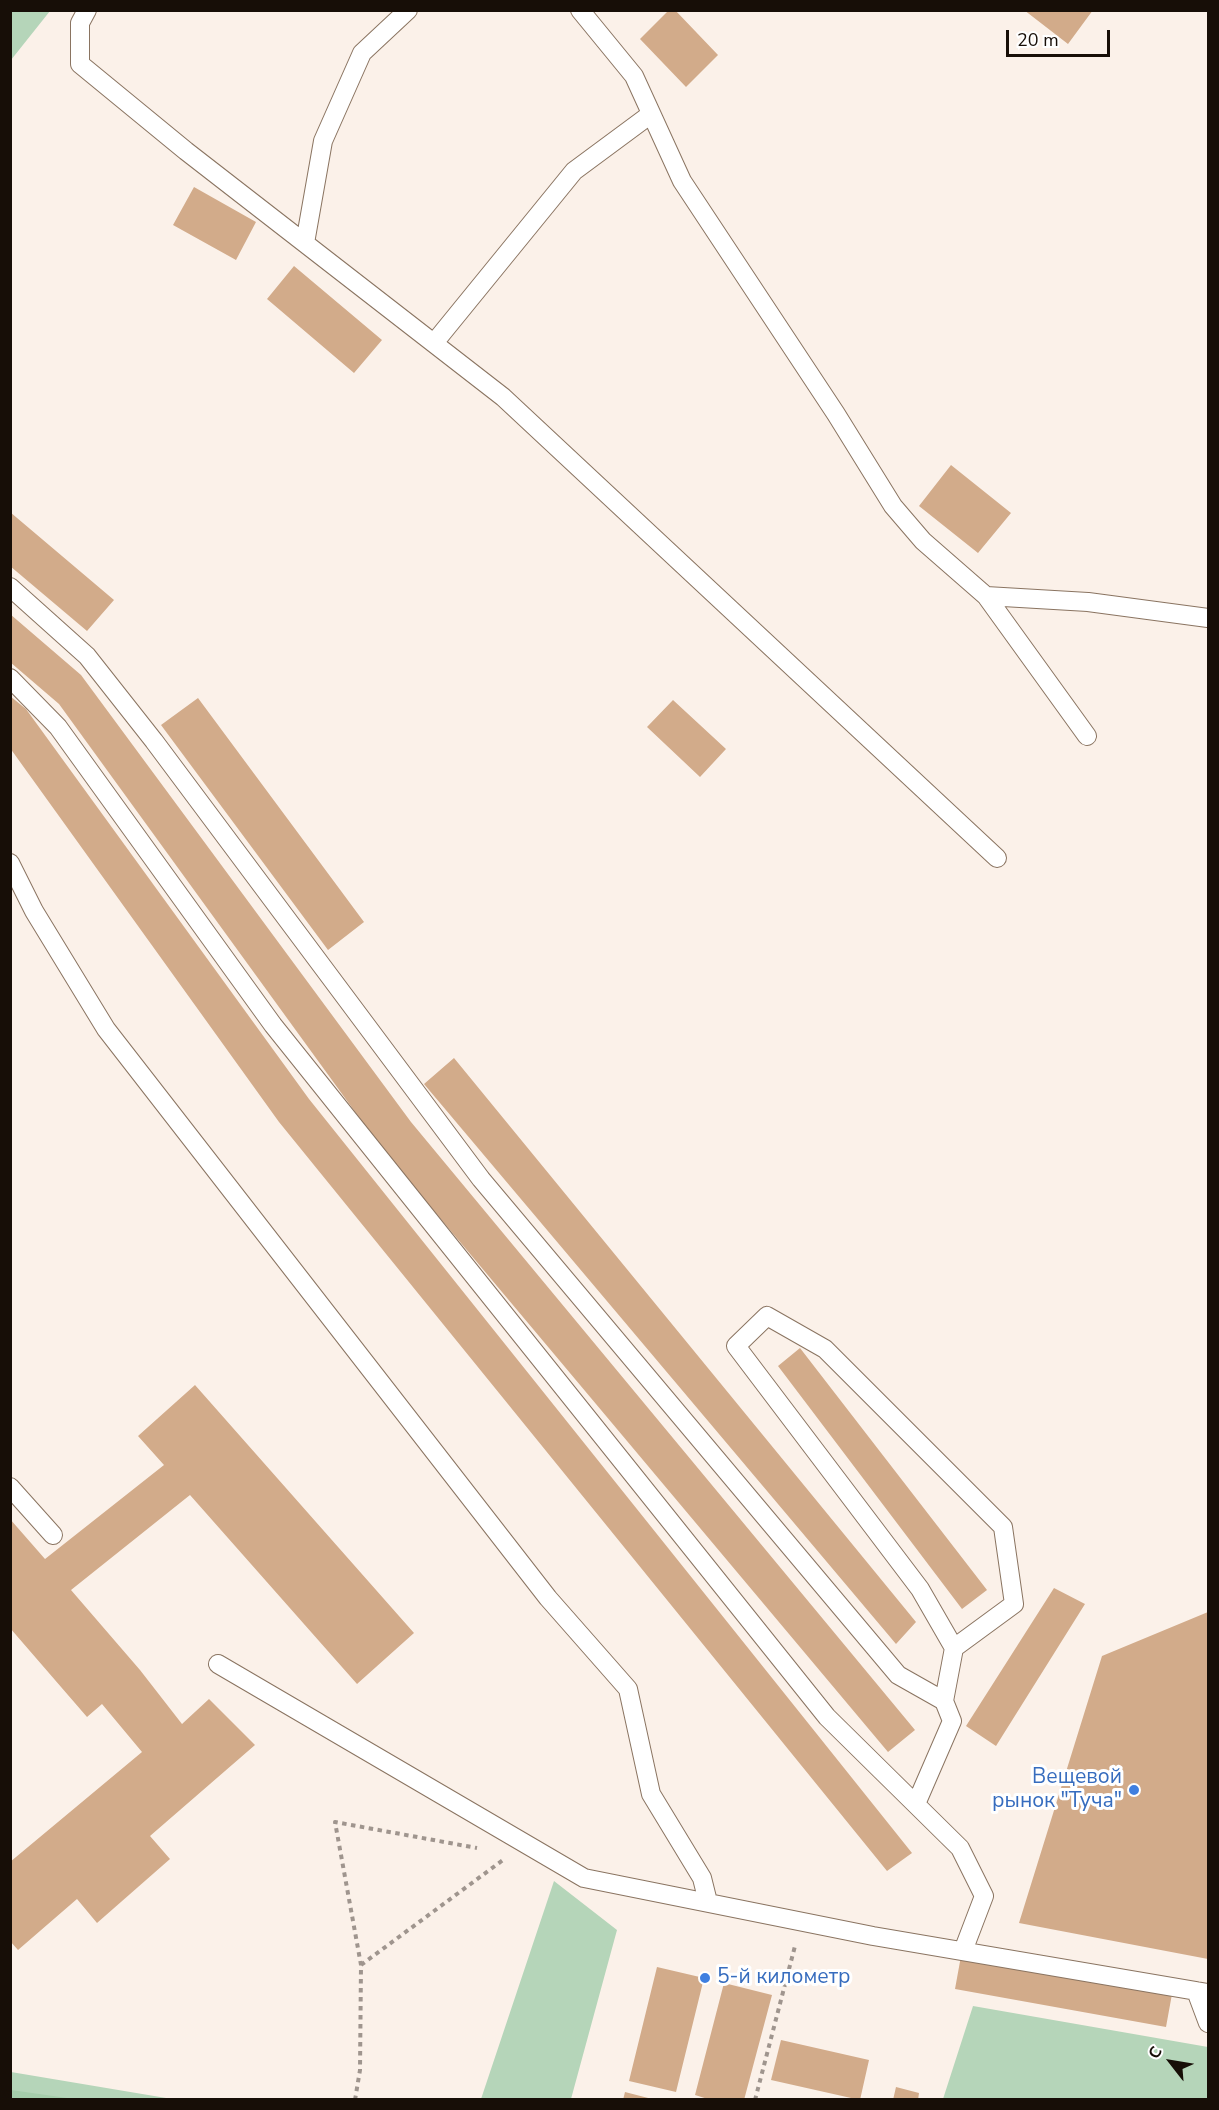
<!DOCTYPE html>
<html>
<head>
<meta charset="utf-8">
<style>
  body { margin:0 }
  #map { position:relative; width:1219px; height:2110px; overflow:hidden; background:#fbf1e9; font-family:"Nunito Sans",sans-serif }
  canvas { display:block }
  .frame { position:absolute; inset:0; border:12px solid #170e07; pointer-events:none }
  .north { position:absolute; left:1141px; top:2032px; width:60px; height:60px; -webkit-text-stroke:4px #fff; paint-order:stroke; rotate:301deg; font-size:16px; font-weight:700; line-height:24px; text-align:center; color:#170e07 }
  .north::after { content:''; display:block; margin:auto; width:21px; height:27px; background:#170e07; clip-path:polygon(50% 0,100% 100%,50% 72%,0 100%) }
  .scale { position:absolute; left:1006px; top:30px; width:104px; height:27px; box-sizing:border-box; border:3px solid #170e07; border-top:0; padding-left:8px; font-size:18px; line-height:21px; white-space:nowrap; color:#170e07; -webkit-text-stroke:4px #fff; paint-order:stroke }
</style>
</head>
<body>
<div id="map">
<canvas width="1219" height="2110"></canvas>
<div class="frame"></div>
<div class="north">С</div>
<div class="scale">20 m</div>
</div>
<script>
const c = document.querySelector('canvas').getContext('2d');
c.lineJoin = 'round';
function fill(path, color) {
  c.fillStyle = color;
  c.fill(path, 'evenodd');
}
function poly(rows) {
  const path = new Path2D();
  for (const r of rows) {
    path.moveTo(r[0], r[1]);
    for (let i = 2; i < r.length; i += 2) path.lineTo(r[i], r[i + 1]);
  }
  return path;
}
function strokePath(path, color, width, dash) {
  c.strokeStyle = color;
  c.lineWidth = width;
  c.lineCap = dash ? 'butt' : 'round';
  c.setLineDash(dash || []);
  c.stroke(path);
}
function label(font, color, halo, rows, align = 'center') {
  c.font = font + ' "Nunito Sans",sans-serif';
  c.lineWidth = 6;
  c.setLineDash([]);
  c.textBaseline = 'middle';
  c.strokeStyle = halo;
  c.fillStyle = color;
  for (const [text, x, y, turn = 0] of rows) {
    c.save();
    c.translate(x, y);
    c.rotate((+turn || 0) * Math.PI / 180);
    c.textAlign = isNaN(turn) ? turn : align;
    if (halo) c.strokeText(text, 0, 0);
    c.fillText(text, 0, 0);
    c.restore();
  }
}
fill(poly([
  [11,10,50,11,11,60,10,11],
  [554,1881,617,1930,571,2099,481,2099],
  [973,2006,1208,2047,1208,2099,943,2099],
  [11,2072,172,2099,11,2099]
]), '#b5d5b9');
fill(poly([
  [10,2090,11,2090,74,2099,11,2099]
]), '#a5cdab');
fill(poly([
  [669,10,675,10,718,55,686,87,640,39],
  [1024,10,1093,10,1068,44],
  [194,187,256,222,236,260,173,225],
  [294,266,382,340,354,373,267,299],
  [951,465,1011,513,978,553,919,506],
  [10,512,114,600,87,631,10,566],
  [10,614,81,675,411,1122,915,1730,888,1752,382,1149,59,704,10,662],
  [10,696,26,709,309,1099,912,1853,887,1871,279,1122,10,748],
  [198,698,364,922,328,950,161,725],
  [673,700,726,749,700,777,647,727],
  [454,1058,916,1622,896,1644,424,1084],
  [800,1348,987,1590,962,1609,778,1366],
  [195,1385,414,1633,357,1684,190,1495,71,1590,140,1670,182,1724,209,1699,255,1745,150,1836,170,1859,97,1923,77,1899,18,1950,10,1941,10,1862,142,1752,102,1704,87,1717,10,1628,10,1519,45,1559,164,1465,138,1436],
  [1054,1588,1085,1604,996,1746,966,1726],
  [1208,1612,1208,1959,1019,1923,1102,1656],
  [961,1956,1172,1994,1166,2027,955,1989],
  [657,1967,704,1978,676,2092,629,2081],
  [724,1983,772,1995,744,2100,711,2100,695,2095],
  [781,2040,869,2060,860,2100,771,2080],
  [896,2087,919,2093,918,2100,893,2100],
  [625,2092,652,2099,651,2100,623,2100]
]), '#d2ab8a');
const service = poly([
  [87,10,80,23,80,64,186,151,503,397,997,858],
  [580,10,634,76,682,181,836,414,893,506,923,541,986,596,1087,736],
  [305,243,323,141,362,53,408,10],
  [434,343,574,171,651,114],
  [10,587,87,656,154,741,481,1179,898,1675,944,1701,952,1721,916,1804],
  [986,596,1088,602,1208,618],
  [10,678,58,727,273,1025,827,1717,960,1848,984,1896,963,1951],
  [10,863,34,911,106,1029,548,1598,628,1689,651,1794,702,1878,708,1902],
  [10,1487,53,1535],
  [218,1664,584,1878,873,1936,1208,1993],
  [944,1701,954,1648,920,1589,736,1346,767,1316,825,1349,1003,1527,1014,1604,954,1648],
  [1196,1991,1208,2023]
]);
strokePath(service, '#8a7461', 20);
strokePath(poly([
  [361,1965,503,1860],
  [355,2100,360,2070,361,1965,335,1822,477,1848],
  [755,2100,795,1946]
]), '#9f958e', 4, [4.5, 4.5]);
strokePath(service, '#fff', 18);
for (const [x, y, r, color] of [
  [1134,1790,6,"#3f7fe0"],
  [705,1978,6,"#3f7fe0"]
]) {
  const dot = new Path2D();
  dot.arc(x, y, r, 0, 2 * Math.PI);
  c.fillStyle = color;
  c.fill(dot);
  strokePath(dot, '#fff', 2);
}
label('21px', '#366cbe', '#fff', [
  ["Вещевой",1122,1778],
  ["рынок \"Туча\"",1122,1802],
  ["5-й километр",717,1978,"left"]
], 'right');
</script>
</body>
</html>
